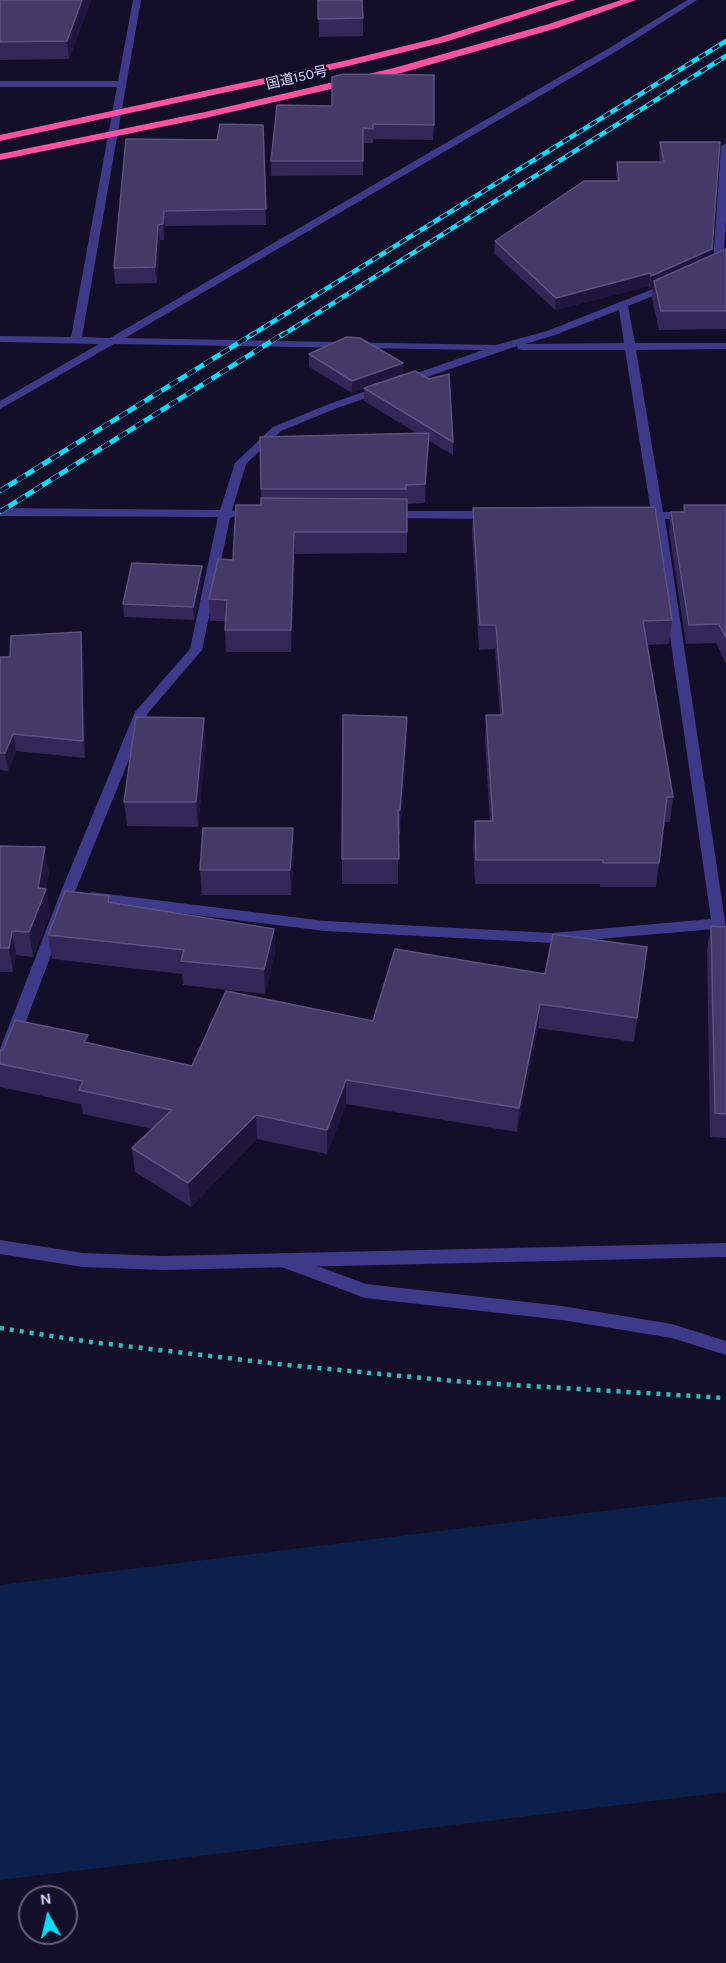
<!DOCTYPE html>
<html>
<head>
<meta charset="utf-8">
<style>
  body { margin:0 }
  #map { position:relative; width:726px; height:1963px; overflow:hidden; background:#140f28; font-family:Karla,sans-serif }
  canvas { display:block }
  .north { position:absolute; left:18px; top:1885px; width:60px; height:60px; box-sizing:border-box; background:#140f28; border:2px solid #645f7e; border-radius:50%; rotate:352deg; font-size:16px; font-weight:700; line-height:24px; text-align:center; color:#dcd6ff }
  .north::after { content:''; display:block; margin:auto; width:21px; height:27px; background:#02dfff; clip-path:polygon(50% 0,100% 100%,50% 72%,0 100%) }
</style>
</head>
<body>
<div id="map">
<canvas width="726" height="1963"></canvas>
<div class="north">N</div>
</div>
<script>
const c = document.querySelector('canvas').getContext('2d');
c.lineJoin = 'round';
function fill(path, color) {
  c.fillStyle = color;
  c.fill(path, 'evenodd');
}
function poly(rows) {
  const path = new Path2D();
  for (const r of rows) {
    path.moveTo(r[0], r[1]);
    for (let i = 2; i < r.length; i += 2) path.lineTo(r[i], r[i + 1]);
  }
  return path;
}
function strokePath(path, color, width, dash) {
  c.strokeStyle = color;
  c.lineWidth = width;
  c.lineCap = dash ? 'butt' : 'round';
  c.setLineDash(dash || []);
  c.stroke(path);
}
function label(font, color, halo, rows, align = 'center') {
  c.font = font + ' Karla,"Noto Sans JP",sans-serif';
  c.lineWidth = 4.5;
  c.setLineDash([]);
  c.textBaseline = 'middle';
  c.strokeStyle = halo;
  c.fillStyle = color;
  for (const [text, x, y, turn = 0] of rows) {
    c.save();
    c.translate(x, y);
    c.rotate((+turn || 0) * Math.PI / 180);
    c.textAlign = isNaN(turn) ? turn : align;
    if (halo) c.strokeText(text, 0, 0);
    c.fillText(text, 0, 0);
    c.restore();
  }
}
fill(poly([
  [726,1496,726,1792,0,1880,0,1585]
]), '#0b214b');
strokePath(poly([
  [0,1328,91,1342,287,1365,465,1382,726,1398]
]), '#2cbdb8', 4.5, [4, 6]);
fill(poly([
  [282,1253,366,1284,562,1306,672,1324,726,1341,726,1355,672,1338,562,1320,365,1298,276,1265,274,1260,276,1255,282,1253]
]), '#3e3988');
fill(poly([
  [133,0,141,0,82,337,110,338,611,47,687,0,697,0,617,51,125,338,496,345,547,331,668,283,676,283,676,287,628,306,635,343,726,343,726,349,636,350,663,512,726,512,726,520,665,519,726,928,552,943,325,931,91,902,84,897,91,892,325,921,552,933,711,919,653,519,636,519,630,515,636,511,651,512,625,350,522,350,518,349,517,346,337,408,281,431,246,464,232,510,240,514,230,518,202,650,148,713,74,894,8,1069,6,1073,0,1075,0,1049,60,894,135,712,190,649,218,517,0,516,0,508,220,510,235,463,273,427,329,404,483,350,114,344,0,409,0,401,99,344,0,342,0,336,71,337,117,87,0,87,0,81,118,81,133,0],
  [619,310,624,343,525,344,555,335,619,310],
  [726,143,726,220,723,265,710,271,705,268,713,263,721,146,726,143],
  [387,511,492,511,498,515,492,519,383,518,383,512,387,511],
  [0,1240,83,1253,163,1256,726,1243,726,1257,163,1270,83,1267,0,1254,0,1240]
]), '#3e3988');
fill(poly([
  [559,0,575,0,445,42,348,66,0,141,0,135,348,60,437,38,559,0],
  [621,0,636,0,557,28,401,73,205,118,0,160,0,154,205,112,394,68,549,24,621,0]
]), '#ff51a0');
const railFar1 = poly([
  [250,336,726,41],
  [281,336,726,56]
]);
const rail = poly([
  [0,491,253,334],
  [0,512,283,334]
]);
strokePath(railFar1, '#02dfff', 4.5);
strokePath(rail, '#02dfff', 5);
strokePath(railFar1, '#140f28', 3, [8]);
strokePath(rail, '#140f28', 4, [10]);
fill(poly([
  [0,0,91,0,69,59,0,60],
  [318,0,363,18,363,36,319,37],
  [277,105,434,125,433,140,373,139,373,143,363,143,363,175,271,176,271,161],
  [263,125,266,225,165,226,164,240,160,240,157,283,115,284,114,268,217,140],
  [660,142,712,255,726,249,726,244,726,329,659,330,652,299,653,287,650,289,649,286,555,310,494,253,495,241,617,181,616,174,617,162,660,162,659,154],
  [309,354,403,363,402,375,453,442,453,455,429,441,425,503,407,504,407,553,295,554,291,652,226,652,225,630,226,621,210,621,209,599,233,560,261,505,260,437,418,434,364,401,364,389,352,393,309,367],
  [684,505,726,505,726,664,716,643,686,644,669,531,671,512,683,512],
  [473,508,672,620,669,644,647,645,673,797,670,822,664,822,656,887,600,887,600,884,475,884,473,846,475,821,490,821,485,740,486,715,500,715,495,649,479,650,472,532],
  [202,566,202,580,194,620,124,617,123,604],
  [81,632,83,649,85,758,16,751,8,771,0,770,0,657,10,657],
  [407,717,407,742,400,835,398,835,398,884,342,884,342,859],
  [206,742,198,827,127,826,124,802],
  [0,846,49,872,46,889,50,914,33,957,16,955,13,972,0,972],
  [294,852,291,895,202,895,200,870],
  [109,896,110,902,274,929,275,954,265,994,183,985,182,974,52,959,48,935],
  [711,926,726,927,726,1138,710,1137,707,950],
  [647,947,634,1042,538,1028,517,1132,346,1104,327,1154,257,1139,191,1207,135,1172,132,1148,152,1129,83,1114,81,1104,0,1087,0,1051,88,1035,89,1044,192,1066,373,1021]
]), '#322756');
fill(poly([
  [82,0,91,0,69,59,67,41],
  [164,211,165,226,164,240,163,224],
  [158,225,160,240,157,283,155,267],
  [712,249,711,261,654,281,653,287,650,289,651,276],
  [650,273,649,286,555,310,556,298],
  [403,363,402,376,352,393,352,381],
  [429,433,429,453,425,503,425,484],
  [294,532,295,554,291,652,291,630],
  [202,566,202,580,194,620,193,607],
  [81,632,83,649,85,758,83,741],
  [407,717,407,742,400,835,400,810],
  [204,718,206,742,198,827,196,802],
  [13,734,16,751,8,771,5,753],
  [293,828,294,852,291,895,290,870],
  [45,847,49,872,46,891,46,889,50,914,33,957,29,932],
  [274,929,275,954,265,994,264,969],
  [12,931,16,955,13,972,9,948],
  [540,1004,538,1028,517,1132,519,1108],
  [88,1035,91,1059,84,1042],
  [346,1080,346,1104,327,1154,327,1130],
  [256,1115,257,1139,191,1207,188,1183]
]), '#1e163c');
const building = poly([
  [0,0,82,0,67,41,0,42,0,0],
  [318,0,362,0,363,18,318,19,318,0],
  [344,74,434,75,434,125,373,124,373,129,363,128,363,161,271,161,277,105,332,106,332,77,344,74],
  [220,124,263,125,266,209,164,211,163,224,158,225,155,267,114,268,126,139,217,140,220,124],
  [660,142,720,142,712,249,651,276,650,273,556,298,495,241,584,181,619,181,617,162,664,162,660,142],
  [726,249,726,311,661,311,654,281,726,249],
  [347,337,360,338,403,363,352,381,309,354,347,337],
  [415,371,429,379,449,374,453,442,364,388,415,371],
  [429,433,425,484,406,485,406,489,261,489,260,437,429,433],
  [261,498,407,499,407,532,294,532,291,630,225,630,227,600,209,599,218,559,233,560,236,505,261,505,261,498],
  [684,505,726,505,726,638,719,624,689,625,671,512,685,512,684,505],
  [655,507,672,620,643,621,673,797,667,797,659,863,603,863,603,860,476,860,475,821,493,821,486,715,503,715,496,625,480,625,473,508,655,507],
  [132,563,202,566,193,607,123,604,132,563],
  [81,632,83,741,13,734,5,753,0,753,0,657,10,657,11,636,81,632],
  [343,715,407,717,400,810,398,810,399,859,342,859,343,715],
  [136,717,204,718,196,802,124,802,136,717],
  [203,828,293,828,290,870,200,870,203,828],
  [0,846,45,847,38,888,46,889,29,932,12,931,9,948,0,948,0,846],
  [65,891,109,896,108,902,274,929,264,969,181,961,184,950,48,935,65,891],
  [711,926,726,927,726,1114,715,1113,711,926],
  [553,934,647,947,637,1018,540,1004,519,1108,346,1080,327,1130,256,1115,188,1183,132,1148,172,1110,79,1090,83,1081,0,1064,0,1051,3,1050,15,1020,88,1035,84,1042,192,1066,226,991,373,1021,395,949,545,974,553,934]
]);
fill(building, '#443a68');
strokePath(building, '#5c5280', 1.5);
label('14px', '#dcd6ff', '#140f28', [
  ["国道150号",297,78,-13]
]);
</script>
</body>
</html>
